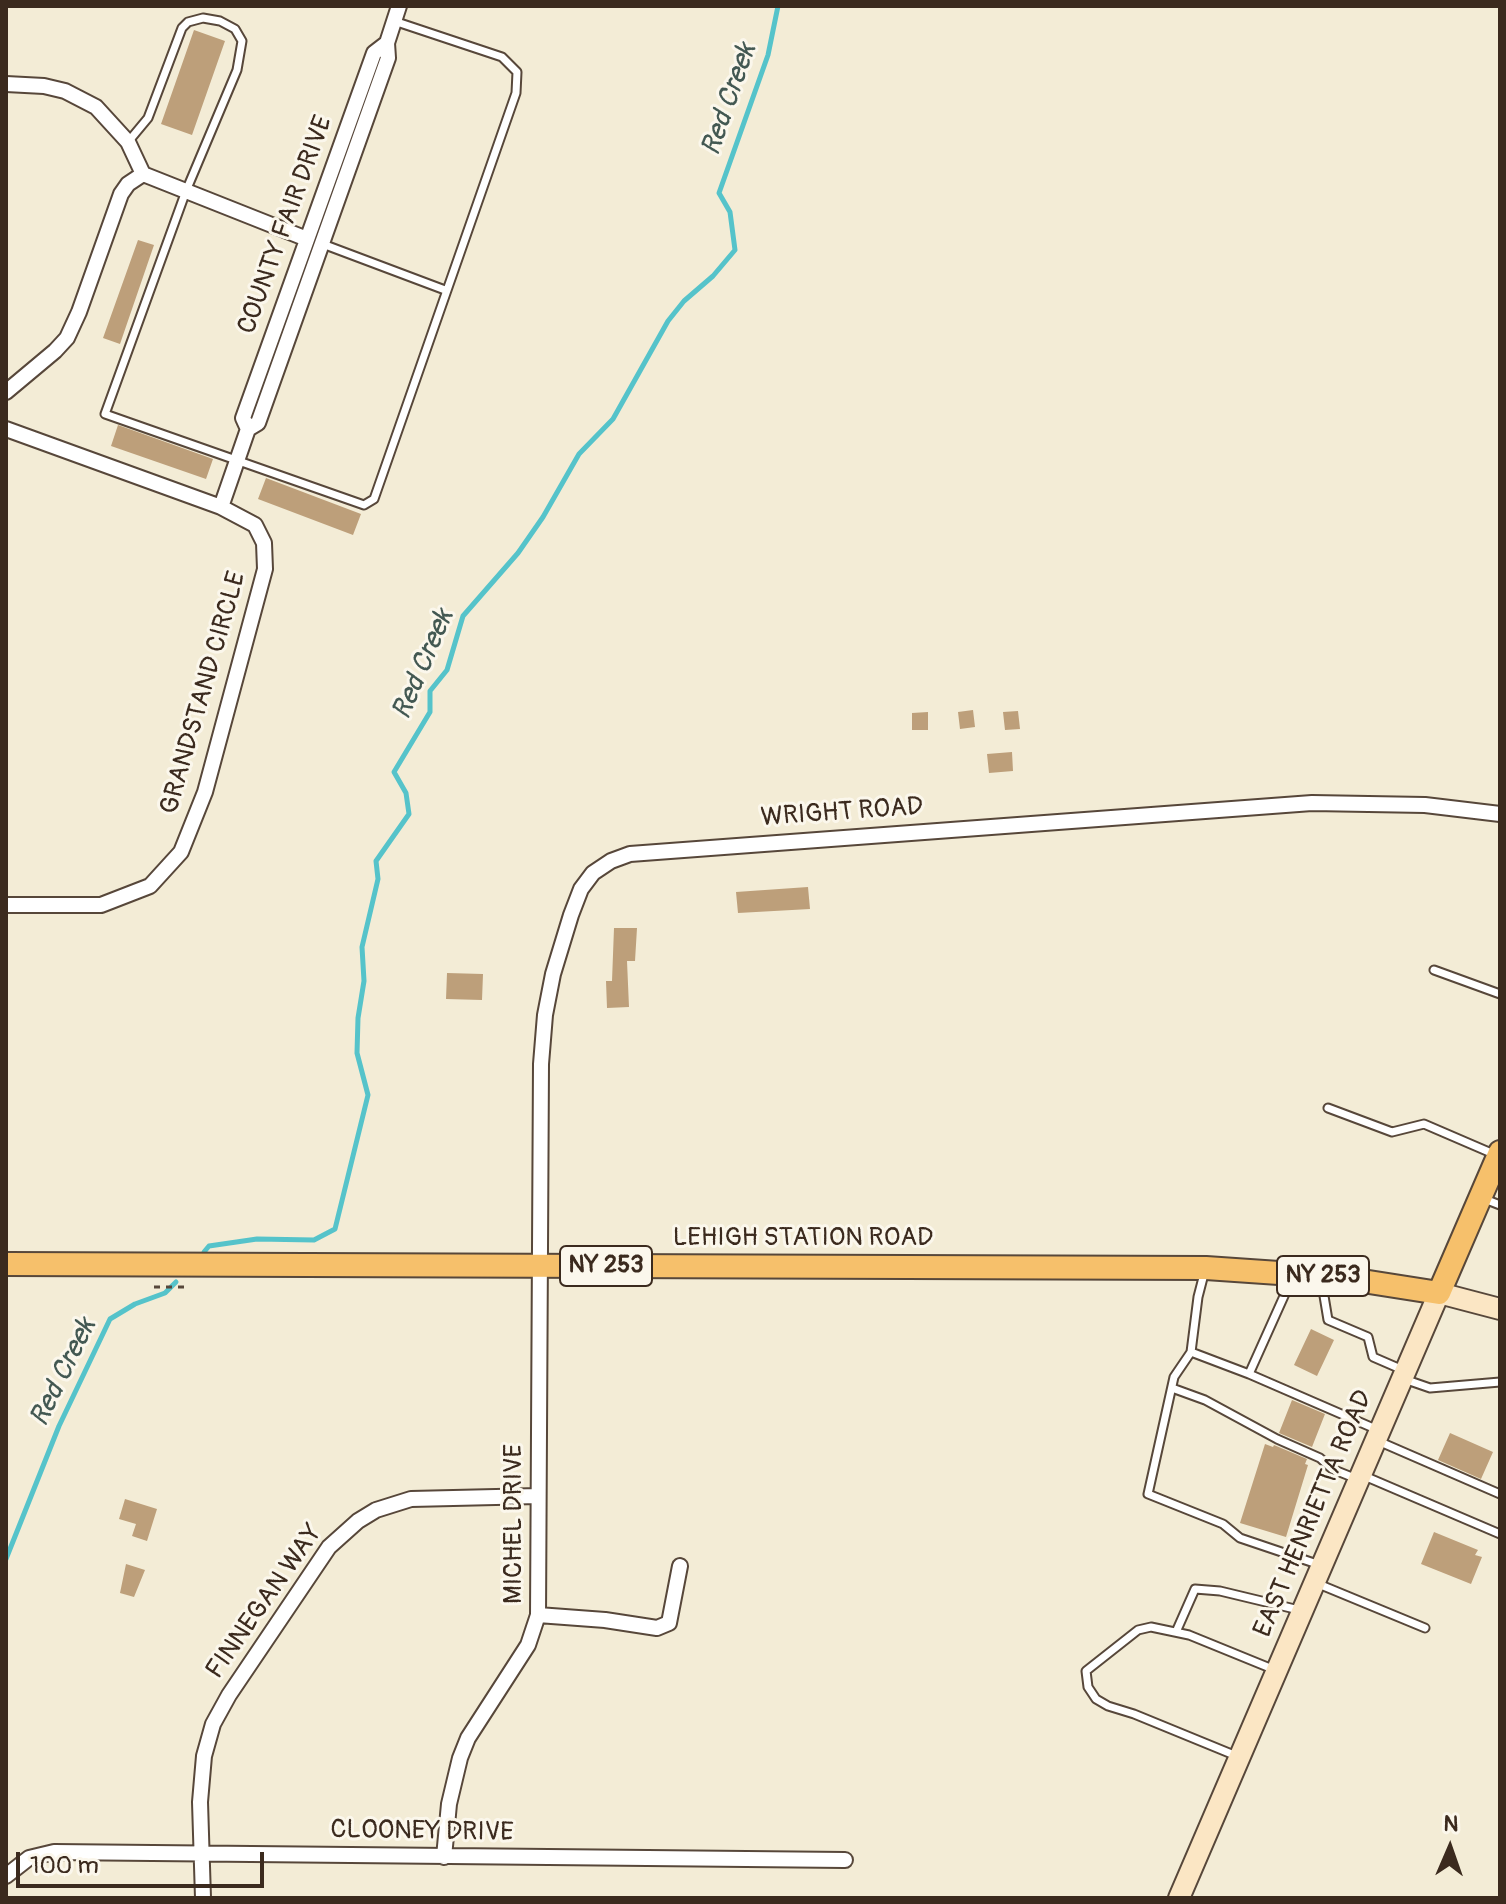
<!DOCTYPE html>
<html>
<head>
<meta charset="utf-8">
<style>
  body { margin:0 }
  #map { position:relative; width:1506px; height:1904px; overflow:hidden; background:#f3ecd6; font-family:Pangolin,sans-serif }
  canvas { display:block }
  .frame { position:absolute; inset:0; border:8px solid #3b2a1e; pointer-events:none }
  .north { position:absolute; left:1410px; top:1808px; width:80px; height:80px; -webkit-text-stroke:6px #fbf7ec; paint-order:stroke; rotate:2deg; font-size:22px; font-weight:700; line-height:32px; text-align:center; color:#3b2a1e }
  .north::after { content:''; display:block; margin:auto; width:28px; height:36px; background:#3b2a1e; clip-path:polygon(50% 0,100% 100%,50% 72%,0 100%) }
  .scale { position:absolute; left:16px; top:1852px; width:248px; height:36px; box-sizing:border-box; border:4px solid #3b2a1e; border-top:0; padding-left:10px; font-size:24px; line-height:28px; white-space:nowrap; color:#3b2a1e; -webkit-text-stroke:6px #fbf7ec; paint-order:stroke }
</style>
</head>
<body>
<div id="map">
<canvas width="1506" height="1904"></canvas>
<div class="frame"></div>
<div class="north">N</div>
<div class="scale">100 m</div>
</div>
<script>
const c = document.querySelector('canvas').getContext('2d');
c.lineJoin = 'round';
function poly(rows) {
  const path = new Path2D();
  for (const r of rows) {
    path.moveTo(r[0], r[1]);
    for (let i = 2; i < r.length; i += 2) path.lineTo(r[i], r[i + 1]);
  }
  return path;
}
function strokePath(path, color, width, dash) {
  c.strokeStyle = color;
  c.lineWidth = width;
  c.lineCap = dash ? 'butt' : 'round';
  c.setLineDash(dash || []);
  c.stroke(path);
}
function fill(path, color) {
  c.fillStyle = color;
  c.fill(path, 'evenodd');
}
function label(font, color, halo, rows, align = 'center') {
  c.font = font + ' Pangolin,sans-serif';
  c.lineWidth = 6;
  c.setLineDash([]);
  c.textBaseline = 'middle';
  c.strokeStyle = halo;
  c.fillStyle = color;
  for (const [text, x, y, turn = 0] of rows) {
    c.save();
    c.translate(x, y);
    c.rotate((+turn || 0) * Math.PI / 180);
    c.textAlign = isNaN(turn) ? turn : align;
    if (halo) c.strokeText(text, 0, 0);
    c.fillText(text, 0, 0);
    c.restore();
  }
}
strokePath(poly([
  [204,1252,209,1246,257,1239,314,1240,335,1229,368,1095,357,1053,358,1018,364,981,362,947,378,879,376,861,409,814,406,793,394,772,430,712,430,691,447,670,463,616,518,553,543,517,579,454,613,419,668,321,684,301,713,276,735,250,730,212,719,193,768,55,778,6],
  [6,1559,59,1426,110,1319,135,1304,165,1293,176,1282]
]), '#55c3ca', 5);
fill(poly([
  [194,30,225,41,192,135,161,124],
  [138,240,154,245,120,344,103,338],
  [118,425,213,459,206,479,111,446],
  [266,478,361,514,353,535,258,499],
  [973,710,975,727,960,729,958,712],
  [1018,711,1020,729,1005,730,1003,712],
  [928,712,928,730,912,730,912,713],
  [1012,752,1013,771,989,773,987,754],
  [808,887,810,909,738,913,736,892],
  [614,928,637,928,635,961,627,961,629,1007,607,1008,606,981,612,981],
  [447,973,483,974,482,1000,446,999],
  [1311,1329,1334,1340,1317,1376,1294,1365],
  [1292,1400,1325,1414,1312,1447,1279,1433],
  [1450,1433,1493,1452,1481,1479,1438,1460],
  [1265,1444,1273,1447,1274,1445,1307,1459,1305,1464,1308,1465,1286,1537,1240,1523],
  [125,1499,157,1509,147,1541,132,1536,136,1524,119,1519],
  [1434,1532,1478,1550,1475,1555,1482,1557,1471,1584,1421,1564],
  [126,1564,145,1570,134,1597,120,1593]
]), '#bd9f7a');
const service = poly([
  [128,142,148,118,182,28,188,22,203,18,220,21,235,29,242,41,237,70,186,191,105,414,364,505,374,499,516,93,517,72,502,57,394,21],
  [320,243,445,290],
  [1434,970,1500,994],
  [1328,1108,1392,1132,1424,1124,1496,1155],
  [1482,1198,1500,1205],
  [1205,1270,1198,1297,1191,1352,1249,1374],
  [1293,1276,1249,1374,1378,1430],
  [1321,1278,1328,1320,1368,1337,1373,1357,1403,1370],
  [1191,1352,1174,1377,1148,1494,1223,1524,1240,1538,1320,1565],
  [1404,1379,1430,1388,1500,1382],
  [1172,1388,1205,1400,1277,1439,1320,1458,1332,1469,1357,1479],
  [1378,1441,1500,1494],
  [1362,1475,1500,1534],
  [1316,1583,1425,1628],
  [1176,1632,1195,1589,1220,1591,1299,1610],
  [1239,1757,1134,1714,1108,1706,1096,1699,1088,1687,1086,1671,1138,1630,1151,1627,1189,1635,1275,1670]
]);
const minor = poly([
  [387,43,374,53,243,418,248,429,258,423,388,58,387,43,399,6],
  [6,84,44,86,65,91,96,107,128,142,143,174],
  [143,174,307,239],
  [6,392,55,351,67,338,79,312,121,194,128,184,143,174],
  [6,429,221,507,255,525,264,543,265,569,205,792,181,852,150,886,101,905,6,905],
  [221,507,248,429],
  [538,1615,605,1620,657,1628,669,1623,680,1566],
  [444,1857,449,1804,460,1758,468,1738,528,1645,538,1615,541,1064,545,1015,553,974,571,915,581,889,593,873,611,861,630,854,1312,803,1425,805,1500,814],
  [6,1876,29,1858,54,1852,845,1860],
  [203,1898,200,1802,204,1756,213,1724,229,1695,329,1547,358,1521,376,1510,411,1499,538,1496]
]);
const secondary = poly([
  [1179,1898,1439,1293,1500,1309]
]);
const primary = poly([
  [6,1264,1206,1268,1337,1277,1439,1293,1500,1152]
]);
strokePath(service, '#57473a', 11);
strokePath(minor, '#57473a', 18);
strokePath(secondary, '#57473a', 24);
strokePath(primary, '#57473a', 26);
strokePath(poly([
  [154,1287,185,1287]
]), '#57473a', 3, [6, 6]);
strokePath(service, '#fff', 7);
strokePath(minor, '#fff', 14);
strokePath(secondary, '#fbe6c4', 20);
strokePath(primary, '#f6c06b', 22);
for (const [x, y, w] of [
  [606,1266,92],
  [1323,1276,92]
]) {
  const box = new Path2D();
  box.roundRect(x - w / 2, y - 20, w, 40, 6);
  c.fillStyle = '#fbf7ec';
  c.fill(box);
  strokePath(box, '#3b2a1e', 2);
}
label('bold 24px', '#3b2a1e', null, [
  ["NY 253",606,1266],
  ["NY 253",1323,1276]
]);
label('26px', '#3b2a1e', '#fbf7ec', [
  ["COUNTY FAIR DRIVE",286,225,-70],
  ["GRANDSTAND CIRCLE",204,693,-74],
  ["WRIGHT ROAD",842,813,-4],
  ["LEHIGH STATION ROAD",803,1238],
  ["EAST HENRIETTA ROAD",1314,1514,-67],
  ["MICHEL DRIVE",514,1524,-90],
  ["FINNEGAN WAY",265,1602,-55],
  ["CLOONEY DRIVE",422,1832,1]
]);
label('italic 28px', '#435852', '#fbf7ec', [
  ["Red Creek",730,100,-71],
  ["Red Creek",424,665,-67],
  ["Red Creek",64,1373,-64]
]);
</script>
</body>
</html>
